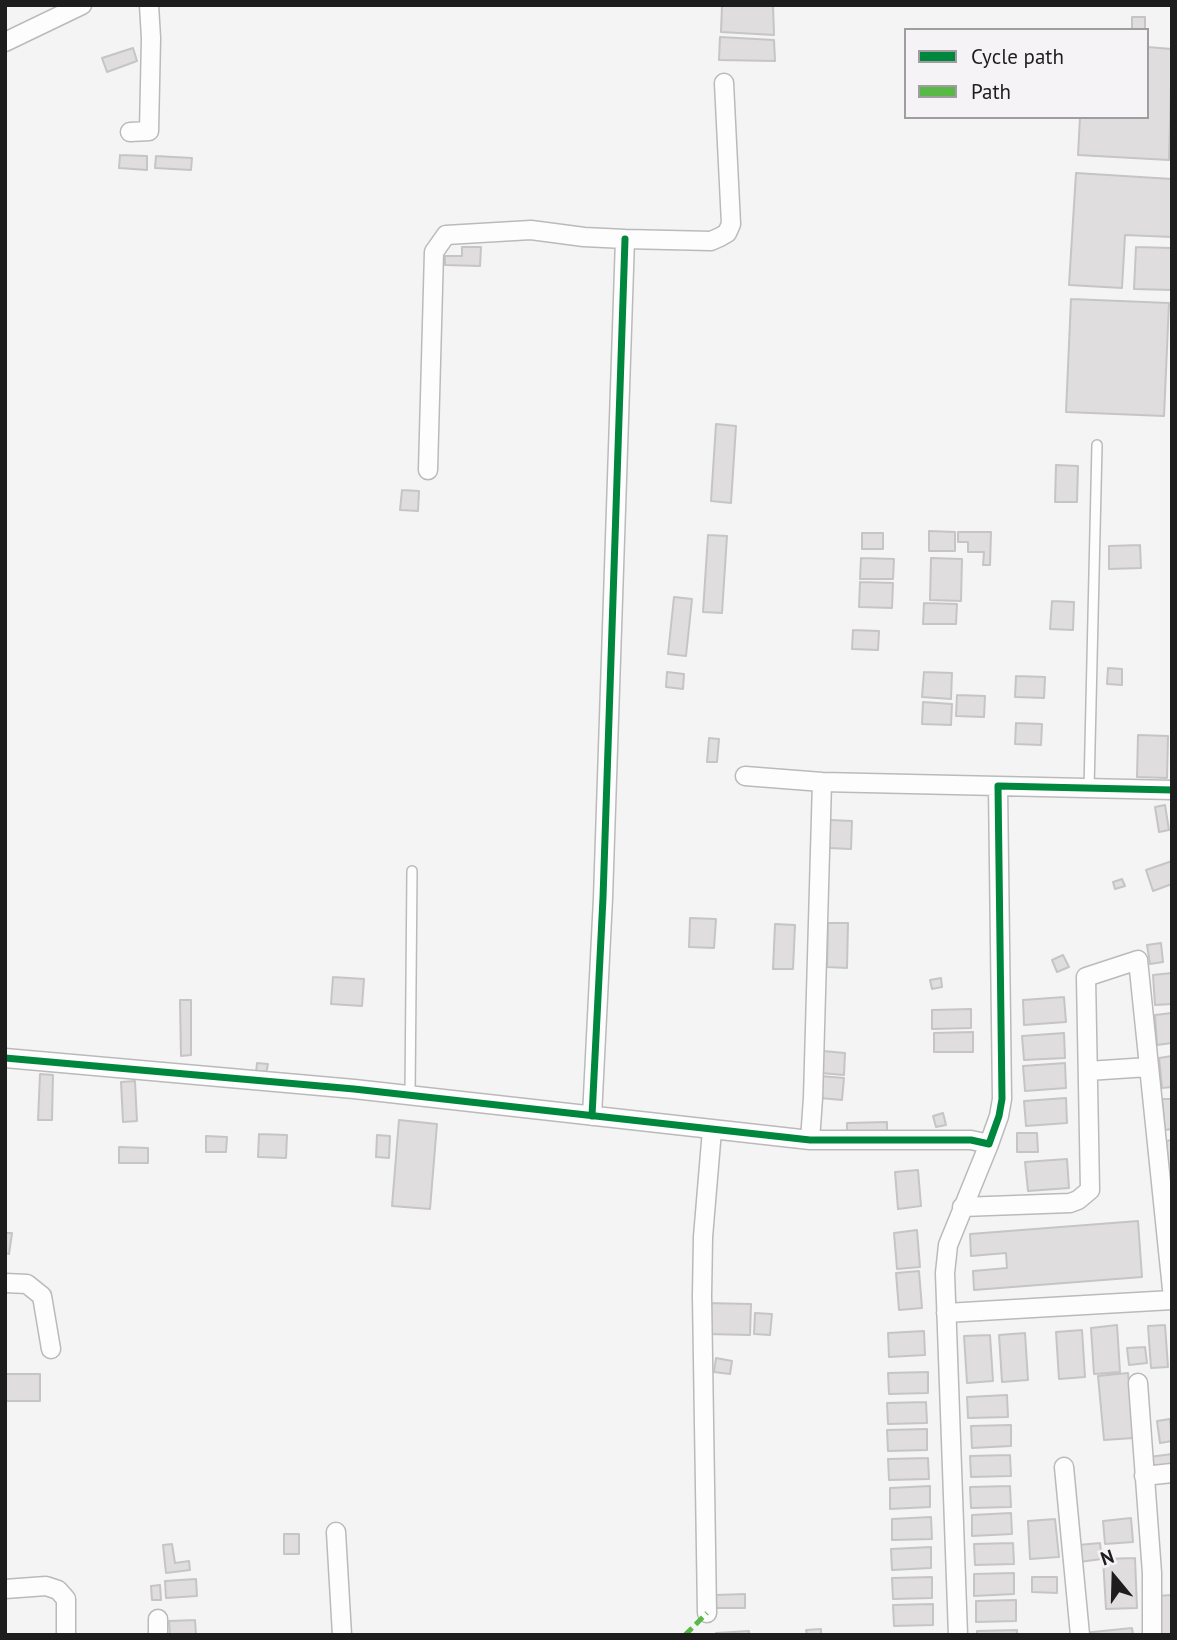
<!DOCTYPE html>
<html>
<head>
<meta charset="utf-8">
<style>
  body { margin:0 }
  #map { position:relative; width:1177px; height:1640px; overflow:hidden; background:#f5f4f5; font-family:"PT Sans",sans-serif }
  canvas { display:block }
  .frame { position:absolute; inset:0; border:7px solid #1e1d1e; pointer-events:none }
  .legend { position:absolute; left:904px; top:28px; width:245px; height:91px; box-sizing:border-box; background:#f6f3f6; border:2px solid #a09da0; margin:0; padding:9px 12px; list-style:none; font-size:21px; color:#1e1d1e }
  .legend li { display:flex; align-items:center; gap:14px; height:35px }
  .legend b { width:35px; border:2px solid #a09da0 }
  .north { position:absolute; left:1079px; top:1542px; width:70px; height:70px; -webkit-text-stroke:5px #f6f3f6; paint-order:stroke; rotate:341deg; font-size:19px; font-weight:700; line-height:28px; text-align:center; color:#1e1d1e }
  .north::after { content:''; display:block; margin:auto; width:24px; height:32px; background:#1e1d1e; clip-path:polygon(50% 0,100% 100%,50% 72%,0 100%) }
</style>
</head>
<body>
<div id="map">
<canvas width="1177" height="1640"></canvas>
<div class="frame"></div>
<ul class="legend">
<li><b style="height:9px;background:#00873e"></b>Cycle path</li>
<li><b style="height:9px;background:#58b947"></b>Path</li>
</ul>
<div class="north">N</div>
</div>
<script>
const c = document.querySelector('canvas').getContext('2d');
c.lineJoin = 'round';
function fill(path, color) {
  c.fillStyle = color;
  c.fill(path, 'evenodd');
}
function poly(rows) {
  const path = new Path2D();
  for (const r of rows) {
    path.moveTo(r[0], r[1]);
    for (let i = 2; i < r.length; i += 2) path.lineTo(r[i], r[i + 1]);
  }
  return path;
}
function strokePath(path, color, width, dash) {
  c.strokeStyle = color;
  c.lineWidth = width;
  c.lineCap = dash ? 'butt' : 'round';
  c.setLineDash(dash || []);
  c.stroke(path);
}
const building = poly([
  [722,5,773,5,774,35,721,32,722,5],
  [1132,17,1145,17,1145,30,1132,30,1132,17],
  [720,37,774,40,775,61,719,60,720,37],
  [1147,47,1172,49,1169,160,1078,155,1080,117,1147,117,1147,47],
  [133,48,137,61,107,72,102,58,133,48],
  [120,155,147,156,147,170,119,168,120,155],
  [156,156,192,158,191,170,155,168,156,156],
  [1076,173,1172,179,1172,237,1125,235,1122,288,1069,285,1076,173],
  [462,247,481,247,480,266,445,265,445,256,462,256,462,247],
  [1136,247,1172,248,1172,290,1134,289,1136,247],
  [1071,299,1169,303,1164,416,1066,412,1071,299],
  [716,424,736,426,731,503,711,501,716,424],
  [1056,465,1078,466,1077,502,1055,502,1056,465],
  [402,490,419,491,418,511,400,510,402,490],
  [929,531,955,532,955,551,929,551,929,531],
  [958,532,991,532,990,565,983,565,984,552,968,552,968,542,958,542,958,532],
  [862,533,883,533,883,549,862,549,862,533],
  [708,535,727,536,722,613,703,612,708,535],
  [1140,545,1141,568,1109,569,1109,546,1140,545],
  [861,558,894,559,893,579,860,579,861,558],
  [931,558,962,559,961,601,930,600,931,558],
  [860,582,893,583,892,608,859,607,860,582],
  [674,597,692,599,686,656,668,654,674,597],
  [1052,601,1074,602,1073,630,1050,629,1052,601],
  [924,603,957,604,956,624,923,624,924,603],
  [853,630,879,631,878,650,852,649,853,630],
  [1108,668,1122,669,1122,685,1107,684,1108,668],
  [667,672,684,674,683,689,666,687,667,672],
  [924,672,952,673,951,699,922,697,924,672],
  [1016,676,1045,677,1044,698,1015,697,1016,676],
  [957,695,985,696,984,717,956,716,957,695],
  [923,702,952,704,951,725,922,724,923,702],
  [1016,723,1042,724,1041,745,1015,744,1016,723],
  [1138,735,1168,736,1167,778,1137,777,1138,735],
  [709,738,719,739,717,762,707,762,709,738],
  [1165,805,1169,830,1159,832,1155,807,1165,805],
  [830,820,852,821,851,849,829,848,830,820],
  [1172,861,1172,884,1153,891,1146,870,1172,861],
  [1122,879,1125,886,1115,889,1113,882,1122,879],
  [690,918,716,919,714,948,689,947,690,918],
  [828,923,848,923,847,968,827,967,828,923],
  [775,924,795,925,793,969,773,969,775,924],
  [1161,943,1163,962,1150,964,1147,945,1161,943],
  [1063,955,1069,967,1057,972,1052,960,1063,955],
  [1172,973,1172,1004,1155,1005,1153,975,1172,973],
  [333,977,364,979,362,1006,331,1004,333,977],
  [941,978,942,987,932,989,930,980,941,978],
  [1064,997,1066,1022,1024,1025,1023,1000,1064,997],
  [180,1000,191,1000,191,1055,181,1056,180,1000],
  [971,1009,971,1028,932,1029,932,1010,971,1009],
  [1172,1013,1172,1043,1157,1045,1155,1015,1172,1013],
  [973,1032,973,1052,934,1052,934,1033,973,1032],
  [1064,1033,1065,1058,1024,1060,1022,1036,1064,1033],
  [823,1051,845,1053,844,1075,821,1073,823,1051],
  [1172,1056,1172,1087,1162,1088,1159,1058,1172,1056],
  [257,1063,268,1064,266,1074,256,1073,257,1063],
  [1065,1063,1066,1088,1025,1091,1023,1066,1065,1063],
  [40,1074,53,1075,52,1120,38,1120,40,1074],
  [821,1076,844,1078,842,1100,820,1098,821,1076],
  [135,1081,137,1121,123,1122,121,1082,135,1081],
  [1066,1098,1067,1123,1026,1126,1024,1101,1066,1098],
  [1162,1099,1172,1099,1172,1129,1165,1130,1162,1099],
  [943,1113,946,1125,936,1127,933,1116,943,1113],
  [399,1120,437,1124,430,1209,392,1206,399,1120],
  [887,1122,887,1134,847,1135,847,1123,887,1122],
  [1017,1133,1037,1133,1038,1152,1017,1152,1017,1133],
  [259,1134,287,1135,286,1158,258,1157,259,1134],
  [377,1135,390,1136,389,1158,376,1157,377,1135],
  [206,1136,227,1137,226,1152,206,1152,206,1136],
  [1172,1140,1172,1170,1169,1171,1166,1141,1172,1140],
  [119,1147,148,1148,148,1163,119,1163,119,1147],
  [1067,1159,1069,1188,1028,1191,1025,1162,1067,1159],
  [918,1170,921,1206,898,1209,895,1172,918,1170],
  [1138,1221,1142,1277,974,1290,973,1271,1007,1268,1006,1253,971,1256,970,1234,1138,1221],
  [917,1230,920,1267,897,1269,894,1233,917,1230],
  [5,1233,12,1233,9,1254,5,1253,5,1233],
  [919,1271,922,1308,899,1310,896,1273,919,1271],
  [706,1303,751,1304,750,1335,706,1334,706,1303],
  [755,1313,772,1314,770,1335,754,1334,755,1313],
  [1117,1325,1120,1372,1094,1374,1091,1328,1117,1325],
  [1165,1325,1168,1367,1151,1368,1148,1326,1165,1325],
  [1082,1330,1085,1377,1059,1379,1056,1332,1082,1330],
  [924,1331,925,1355,889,1357,888,1333,924,1331],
  [1025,1333,1028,1380,1002,1382,999,1335,1025,1333],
  [990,1335,993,1381,967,1383,964,1336,990,1335],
  [1145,1347,1147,1363,1129,1365,1127,1348,1145,1347],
  [716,1358,732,1361,730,1374,714,1372,716,1358],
  [928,1372,928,1393,889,1394,888,1373,928,1372],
  [1128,1373,1134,1438,1104,1440,1098,1376,1128,1373],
  [5,1374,40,1374,40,1401,5,1401,5,1374],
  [1007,1395,1008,1417,968,1418,967,1397,1007,1395],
  [926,1402,927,1423,888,1424,887,1403,926,1402],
  [1170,1419,1172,1441,1160,1443,1157,1421,1170,1419],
  [1011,1425,1011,1446,972,1448,971,1426,1011,1425],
  [927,1429,927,1450,888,1451,887,1430,927,1429],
  [1172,1454,1172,1468,1150,1470,1149,1457,1172,1454],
  [1010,1455,1011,1476,971,1477,970,1456,1010,1455],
  [928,1458,929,1479,889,1480,888,1459,928,1458],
  [930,1486,930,1507,890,1509,890,1488,930,1486],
  [1010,1486,1011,1507,971,1508,970,1487,1010,1486],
  [1011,1513,1012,1534,972,1536,972,1515,1011,1513],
  [931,1517,932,1539,892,1540,892,1519,931,1517],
  [1131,1518,1133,1542,1105,1544,1103,1521,1131,1518],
  [1055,1519,1059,1557,1030,1559,1028,1521,1055,1519],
  [284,1534,299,1534,299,1554,284,1554,284,1534],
  [1013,1543,1014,1564,975,1565,974,1544,1013,1543],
  [1100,1543,1102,1559,1079,1562,1078,1545,1100,1543],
  [172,1544,175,1563,189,1561,190,1570,166,1573,163,1545,172,1544],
  [931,1547,931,1568,892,1570,891,1549,931,1547],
  [1135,1558,1137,1608,1106,1609,1103,1559,1135,1558],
  [1014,1573,1014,1594,974,1596,974,1574,1014,1573],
  [932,1577,932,1598,893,1599,892,1578,932,1577],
  [1032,1577,1057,1577,1057,1593,1032,1592,1032,1577],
  [196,1579,197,1596,166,1598,165,1581,196,1579],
  [160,1585,161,1600,152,1600,151,1586,160,1585],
  [745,1594,745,1608,715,1608,715,1595,745,1594],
  [1172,1595,1172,1634,1159,1635,1156,1596,1172,1595],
  [1016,1600,1016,1621,976,1622,976,1601,1016,1600],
  [933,1604,933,1625,894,1626,893,1605,933,1604],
  [195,1620,196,1635,170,1635,169,1621,195,1620],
  [1132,1628,1133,1635,1083,1635,1083,1633,1132,1628],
  [821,1629,821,1635,807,1635,806,1630,821,1629],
  [1017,1630,1017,1635,977,1635,977,1631,1017,1630],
  [749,1631,749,1635,716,1635,716,1633,749,1631]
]);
fill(building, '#dfddde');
strokePath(building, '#c6c5c6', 2);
const lane = poly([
  [1089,789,1097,445],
  [410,1095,412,871]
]);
const street = poly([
  [5,42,82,5],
  [130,132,149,131,151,38,149,5],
  [428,470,434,252,446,235,531,230,584,237,625,239,711,241,720,237,727,233,731,224,724,83],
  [745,776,822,782,998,786],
  [5,1058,354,1089,810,1140,971,1140,989,1144,999,1116,1002,1099,998,786,1172,790],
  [1088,1071,1148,1067],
  [592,1116,603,898,625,239],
  [810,1140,813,1098,822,782],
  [962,1207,1070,1203,1078,1200,1090,1190,1086,977,1138,960,1172,1289],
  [5,1283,27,1284,42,1296,51,1349],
  [946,1313,1172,1300],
  [1138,1383,1152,1573,1152,1635],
  [1064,1467,1080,1635],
  [1144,1476,1172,1473],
  [336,1532,342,1635],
  [5,1589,46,1586,58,1590,66,1599,66,1635],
  [707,1613,702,1296,703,1237,712,1130],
  [158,1619,158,1635],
  [958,1635,945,1273,948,1245,989,1144]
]);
strokePath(lane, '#bbbabb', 12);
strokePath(street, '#bbbabb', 21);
strokePath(lane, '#fefdfe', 9);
strokePath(street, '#fefdfe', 18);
strokePath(poly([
  [685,1635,707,1613]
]), '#58b947', 5, [10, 5]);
strokePath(poly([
  [5,1058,354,1089,810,1140,971,1140,989,1144,999,1116,1002,1099,998,786,1172,790],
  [592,1116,603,898,625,239]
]), '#00873e', 7);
</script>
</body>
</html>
